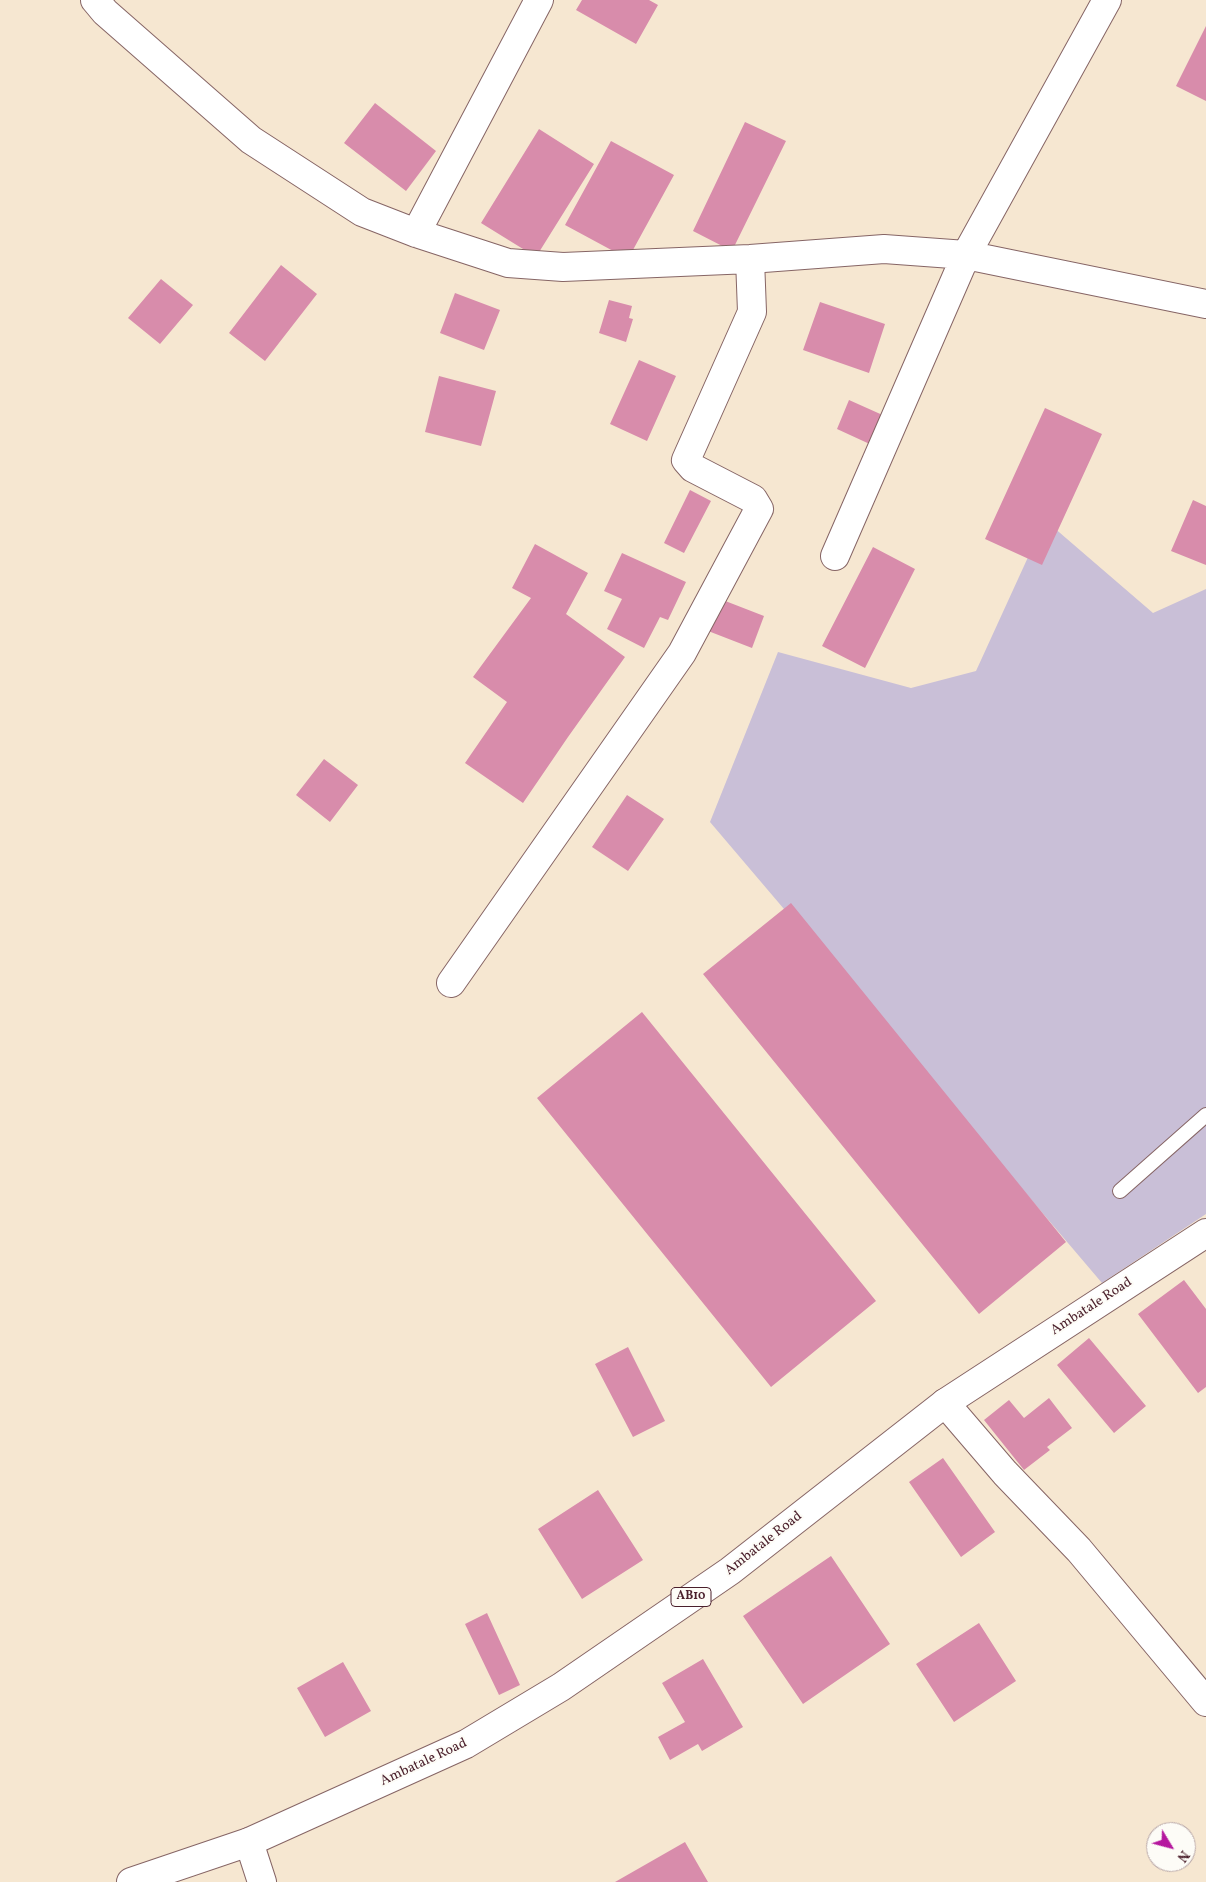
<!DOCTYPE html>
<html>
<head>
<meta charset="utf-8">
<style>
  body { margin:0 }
  #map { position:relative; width:1206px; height:1882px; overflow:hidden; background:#f6e7d1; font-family:Vollkorn,serif }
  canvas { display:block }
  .north { position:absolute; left:1146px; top:1822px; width:50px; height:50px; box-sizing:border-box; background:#fdfcf7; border:1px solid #b5a4a5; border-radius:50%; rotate:127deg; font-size:14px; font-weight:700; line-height:20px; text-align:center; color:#4a1f2b }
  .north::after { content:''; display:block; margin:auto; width:18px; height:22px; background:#b5179e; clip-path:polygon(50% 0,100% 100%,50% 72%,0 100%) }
</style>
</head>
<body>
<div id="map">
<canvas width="1206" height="1882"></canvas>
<div class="north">N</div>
</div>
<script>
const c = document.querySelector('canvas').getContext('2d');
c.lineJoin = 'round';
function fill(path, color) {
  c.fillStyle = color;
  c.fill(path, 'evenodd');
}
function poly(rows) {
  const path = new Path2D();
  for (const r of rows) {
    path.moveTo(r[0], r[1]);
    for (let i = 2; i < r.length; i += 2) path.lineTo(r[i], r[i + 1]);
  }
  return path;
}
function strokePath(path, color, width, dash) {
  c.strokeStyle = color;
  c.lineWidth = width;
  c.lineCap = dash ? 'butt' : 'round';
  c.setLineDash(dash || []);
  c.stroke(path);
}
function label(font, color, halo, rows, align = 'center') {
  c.font = font + ' Vollkorn,serif';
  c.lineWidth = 4;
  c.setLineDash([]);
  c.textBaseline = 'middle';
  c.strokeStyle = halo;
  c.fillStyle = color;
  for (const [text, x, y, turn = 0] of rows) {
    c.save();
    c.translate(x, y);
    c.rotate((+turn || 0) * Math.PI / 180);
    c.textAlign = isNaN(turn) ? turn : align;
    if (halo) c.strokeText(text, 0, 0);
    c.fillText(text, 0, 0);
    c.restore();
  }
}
fill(poly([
  [1045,520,1153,613,1206,589,1206,1214,1102,1283,710,822,778,652,911,688,976,671]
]), '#c9bfd7');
fill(poly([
  [582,0,649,0,658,5,636,44,576,10],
  [1206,26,1206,101,1176,86],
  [375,103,436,151,406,191,344,143],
  [745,122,786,141,732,251,693,231],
  [539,129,594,164,536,257,481,223],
  [611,141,674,175,628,259,565,225],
  [281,265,317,294,265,361,229,333],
  [161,279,193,305,160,344,128,318],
  [455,293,500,310,484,350,440,333],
  [609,300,632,306,629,318,633,319,626,342,599,333],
  [820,302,885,324,869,373,803,350],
  [639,360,676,376,647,441,610,424],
  [439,376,496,391,481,446,425,432],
  [849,400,887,417,874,446,837,429],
  [1045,408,1102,434,1042,565,985,539],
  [690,490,711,501,684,553,664,543],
  [1193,500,1206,506,1206,565,1171,551],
  [535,544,588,573,566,614,625,657,568,737,523,803,465,763,507,702,473,677,531,598,512,588],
  [873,547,915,569,865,668,822,646],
  [622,553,686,582,668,620,660,617,644,648,607,629,622,599,604,591],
  [715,597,764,616,752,648,703,629],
  [324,759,358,785,330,822,296,795],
  [627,795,664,819,628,871,592,847],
  [791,903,1066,1242,979,1314,703,974],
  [642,1012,876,1301,771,1387,537,1098],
  [1184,1280,1206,1309,1206,1387,1198,1393,1138,1314],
  [1089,1338,1146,1406,1114,1433,1057,1365],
  [628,1347,665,1421,633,1437,595,1364],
  [1049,1398,1072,1428,1047,1447,1050,1450,1024,1470,984,1420,1009,1400,1024,1418],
  [943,1458,995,1532,961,1557,909,1482],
  [598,1490,643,1560,582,1599,538,1529],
  [831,1556,890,1644,803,1704,743,1616],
  [487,1613,520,1685,499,1695,465,1624],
  [979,1623,1016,1681,954,1722,916,1664],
  [703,1659,743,1727,702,1751,698,1744,670,1760,658,1737,685,1722,662,1683],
  [343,1662,371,1711,325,1737,297,1688],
  [685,1842,708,1882,615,1882]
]), '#d88cab');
const service = poly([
  [1120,1191,1206,1115]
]);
const minor = poly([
  [95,0,105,12,251,140,362,212,416,233,508,263,563,267,750,259,884,249,966,255,1206,304],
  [416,233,539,0],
  [835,556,966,255,1107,0],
  [451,983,682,653,759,509,753,499,693,468,686,460,752,312,750,259],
  [945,1403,1005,1473,1079,1550,1206,1702],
  [249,1842,262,1882]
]);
const primary = poly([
  [131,1882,249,1842,466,1744,561,1687,730,1571,945,1403,1206,1233]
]);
strokePath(service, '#866565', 16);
strokePath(minor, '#866565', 30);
strokePath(primary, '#866565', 30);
strokePath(service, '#fff', 14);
strokePath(minor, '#fff', 28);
strokePath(primary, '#fff', 28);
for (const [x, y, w] of [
  [691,1597,40]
]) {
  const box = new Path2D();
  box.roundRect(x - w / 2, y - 9.5, w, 19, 4);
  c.fillStyle = '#fdfcf7';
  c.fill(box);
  strokePath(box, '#4a1f2b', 1);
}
label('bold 12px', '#4a1f2b', null, [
  ["AB10",691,1597]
]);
label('14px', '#4a1f2b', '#fdfcf7', [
  ["Ambatale Road",1092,1307,-33],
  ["Ambatale Road",764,1544,-38],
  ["Ambatale Road",424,1763,-25]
]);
</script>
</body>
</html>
